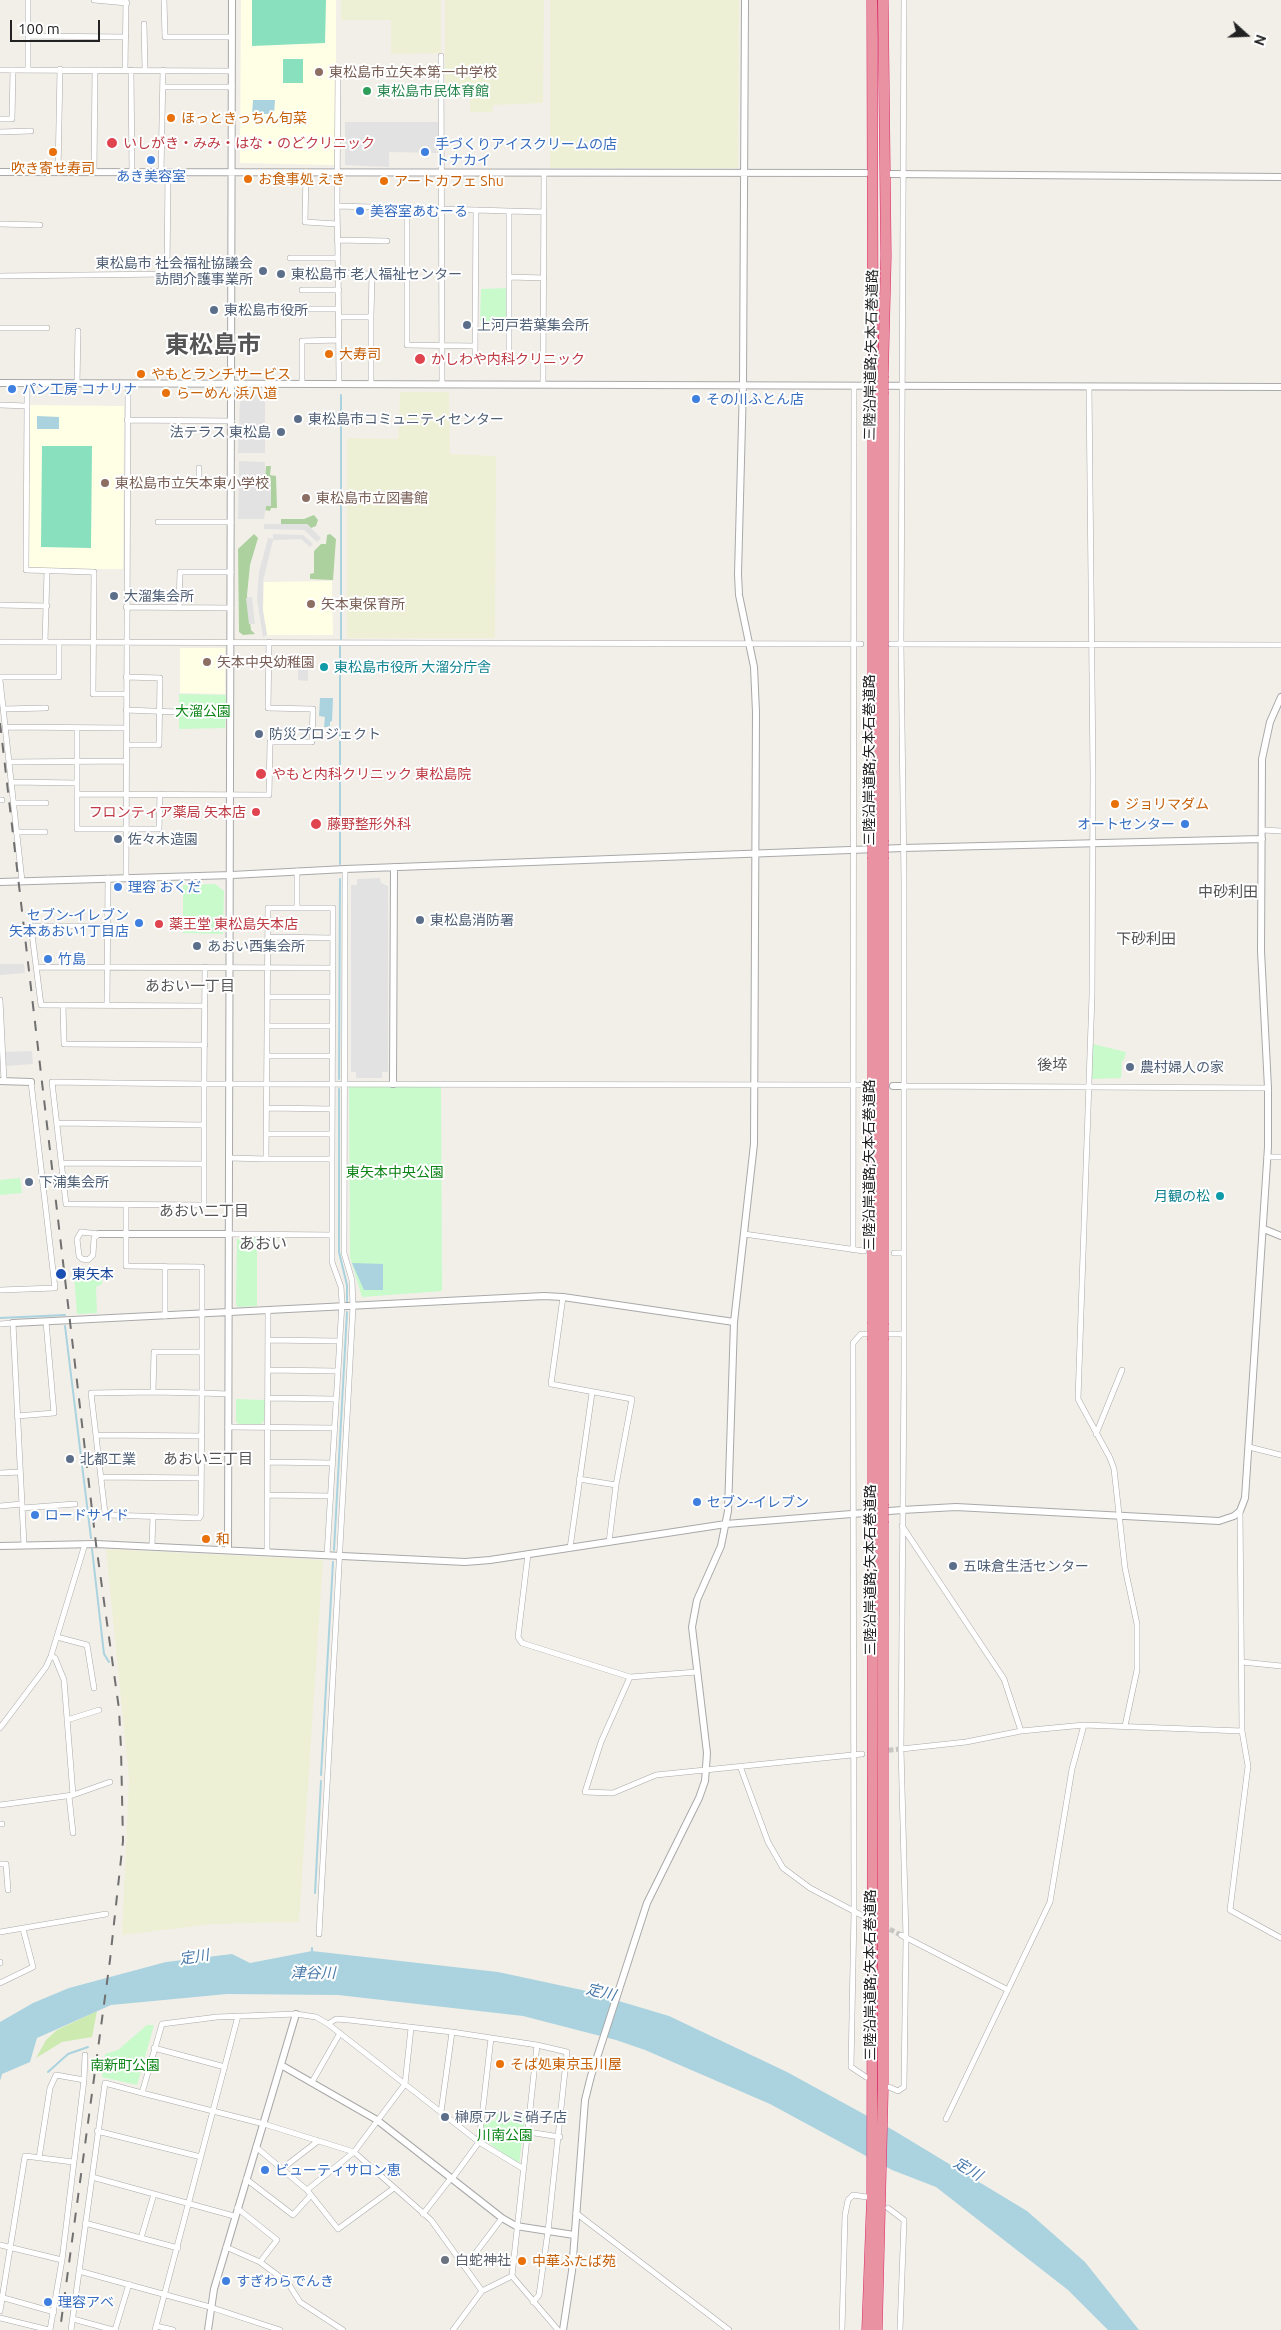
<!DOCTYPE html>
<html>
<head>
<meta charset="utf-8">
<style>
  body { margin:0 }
  #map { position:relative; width:1281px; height:2330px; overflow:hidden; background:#f2efe9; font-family:Ubuntu,sans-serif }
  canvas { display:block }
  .north { position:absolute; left:1221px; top:10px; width:50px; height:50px; -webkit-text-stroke:4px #fff; paint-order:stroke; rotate:110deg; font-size:14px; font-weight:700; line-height:20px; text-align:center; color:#222 }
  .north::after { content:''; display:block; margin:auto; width:18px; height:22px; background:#222; clip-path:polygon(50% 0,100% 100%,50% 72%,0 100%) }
  .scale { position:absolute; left:10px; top:20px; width:90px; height:22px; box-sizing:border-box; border:2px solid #222; border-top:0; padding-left:6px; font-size:15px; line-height:18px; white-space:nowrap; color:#222; -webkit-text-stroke:4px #fff; paint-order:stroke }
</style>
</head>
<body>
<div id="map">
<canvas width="1281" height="2330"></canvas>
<div class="north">N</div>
<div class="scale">100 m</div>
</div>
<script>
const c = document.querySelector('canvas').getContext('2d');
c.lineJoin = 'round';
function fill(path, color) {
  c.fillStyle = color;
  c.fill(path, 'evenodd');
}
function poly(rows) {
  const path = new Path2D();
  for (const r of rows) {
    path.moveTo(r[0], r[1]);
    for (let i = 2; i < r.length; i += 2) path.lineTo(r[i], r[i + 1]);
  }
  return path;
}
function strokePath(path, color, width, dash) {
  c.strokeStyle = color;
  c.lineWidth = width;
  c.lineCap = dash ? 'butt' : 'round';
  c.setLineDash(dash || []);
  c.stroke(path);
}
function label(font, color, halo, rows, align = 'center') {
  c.font = font + ' Ubuntu,"Noto Sans JP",sans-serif';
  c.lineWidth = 4;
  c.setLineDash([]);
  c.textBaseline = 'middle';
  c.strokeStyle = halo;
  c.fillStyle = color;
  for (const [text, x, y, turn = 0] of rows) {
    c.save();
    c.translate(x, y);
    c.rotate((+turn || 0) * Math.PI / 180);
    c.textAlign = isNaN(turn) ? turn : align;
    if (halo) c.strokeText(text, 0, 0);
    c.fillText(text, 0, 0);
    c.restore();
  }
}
fill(poly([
  [241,0,336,0,336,165,240,163],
  [29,405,124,406,123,569,28,569],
  [332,581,333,635,267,635,263,611,264,582],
  [180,648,225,648,225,694,180,693]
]), '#ffffe5');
fill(poly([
  [341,0,441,0,441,53,391,54,391,20,341,20],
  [445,0,544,0,543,103,493,105,492,112,470,112,470,96,445,95],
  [550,0,739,0,738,168,550,168],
  [400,392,449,392,450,454,496,456,495,638,347,638,347,438,398,439],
  [106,1549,323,1560,299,1922,212,1924,122,1935,129,1779]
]), '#eef0d5');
fill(poly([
  [97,2011,92,2037,62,2042,36,2058,46,2040,57,2030]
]), '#cdebb0');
fill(poly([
  [266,466,271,466,270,475,276,476,277,508,271,508,270,511,265,510,266,506,271,506,265,479],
  [314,515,318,520,316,526,311,528,307,524,281,524,281,519,304,519],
  [254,534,258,538,250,565,247,595,251,630,255,634,243,635,239,632,238,549],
  [330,534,336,539,333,580,310,579,310,574,314,573,314,551,321,544,326,544,327,535]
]), '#add19e');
fill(poly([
  [508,288,507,321,480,321,481,289],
  [179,694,227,695,225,728,179,729],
  [215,884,224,891,223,934,183,933,183,885],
  [1093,1044,1126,1052,1124,1060,1122,1061,1121,1078,1092,1079],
  [349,1086,441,1087,442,1291,362,1297,350,1257],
  [20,1178,22,1193,0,1195,0,1180],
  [257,1237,257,1306,238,1307,236,1305,237,1239],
  [100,1271,102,1271,102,1284,96,1287,97,1313,77,1314,74,1275,87,1278,99,1275],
  [236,1399,265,1400,264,1421,261,1424,239,1424,236,1422],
  [147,2025,154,2025,137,2085,102,2077,105,2054,118,2050],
  [497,2113,525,2117,519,2165,482,2138,484,2119,495,2121]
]), '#c8facc');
fill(poly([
  [252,0,326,0,325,43,252,46],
  [283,59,303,59,303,83,283,83],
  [42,446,92,446,91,548,41,547]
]), '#88e0be');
fill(poly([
  [345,122,438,122,438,153,389,152,389,167,345,165],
  [265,394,265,453,238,453,240,401,249,401,250,395],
  [239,461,265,462,265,479,271,480,271,506,266,506,264,519,238,519],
  [264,524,307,524,321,538,317,542,304,530,264,529],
  [273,534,303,535,313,544,310,547,301,539,273,540,263,581,263,611,267,635,263,637,257,599,259,572,268,538,273,539],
  [252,597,255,624,249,624,246,598],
  [298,658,308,659,308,681,298,680],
  [380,878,381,883,388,886,388,1072,382,1072,382,1078,356,1078,356,1072,351,1072,351,885,357,885,357,879],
  [0,964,24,964,25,973,0,975],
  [32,1051,33,1064,6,1066,5,1052]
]), '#e2e2e2');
fill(poly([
  [253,100,275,100,274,114,252,114],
  [37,416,59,417,59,429,37,429],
  [320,698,333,698,332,721,330,722,330,727,324,727,325,717,319,716],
  [352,1263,383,1264,383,1290,364,1290],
  [312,1951,498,1972,582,1990,669,2016,787,2072,893,2130,1027,2211,1085,2262,1139,2330,1108,2330,1068,2290,936,2187,892,2170,770,2104,645,2050,616,2040,523,2016,338,1995,227,1994,111,2005,37,2038,30,2062,2,2074,0,2081,0,2022,33,2003,69,1988,166,1962,232,1954,250,1963]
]), '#aad3df');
strokePath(poly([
  [341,639,341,395],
  [340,864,340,646],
  [339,1079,340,879],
  [339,1089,339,1252,347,1285,347,1302],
  [0,1318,65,1315],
  [65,1326,91,1538],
  [92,1549,104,1654,109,1662],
  [334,1550,347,1312],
  [321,1775,333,1562],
  [315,1893,321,1781],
  [312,1951,312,1948],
  [48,2072,68,2054,88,2047]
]), '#aad3df', 2);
strokePath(poly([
  [881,1751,901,1749],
  [883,1926,901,1935]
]), '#c8c6c1', 5, [5, 2.5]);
const minor = poly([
  [94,0,127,3],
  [164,0,165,37,232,37],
  [144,24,145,69],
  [29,36,126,37],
  [441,56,442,383],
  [28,69,28,0],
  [0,70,231,71],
  [131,70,132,173],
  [125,71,126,0],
  [163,87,232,87],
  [0,119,12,119,13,70],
  [0,132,31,131],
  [306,172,305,222,337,224],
  [58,173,60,69],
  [94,173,95,70],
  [161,173,163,70],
  [337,206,338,71],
  [407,208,407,345,475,346],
  [476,210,475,358,509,358,509,212],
  [0,224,40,225],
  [337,240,387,241],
  [290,258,338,258,339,383],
  [338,258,337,206,544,212],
  [0,276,167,274,168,173],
  [509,277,544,278],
  [302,290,339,290],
  [304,309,339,309],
  [339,317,371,317,372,274,339,273],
  [0,328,47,328],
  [302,383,302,341,339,340],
  [77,384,78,331],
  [371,384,371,317],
  [543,384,544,173],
  [1089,387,1093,775,1092,995,1078,1399,1110,1458,1114,1469,1125,1568,1137,1624,1137,1670,1125,1726],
  [0,405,27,406,27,384],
  [27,406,26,570,94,572,93,694,126,694],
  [127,420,232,421],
  [199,468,199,485,232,484],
  [158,522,231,522],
  [0,605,47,606],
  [126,607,231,608],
  [179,607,180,572,231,572],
  [0,642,861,644],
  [45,642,47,571],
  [891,644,1281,645],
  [0,677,59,677,59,642],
  [0,680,22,881],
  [3,709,46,708],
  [126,710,177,712],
  [5,727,126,728],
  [77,728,77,829,159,829,160,794],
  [126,745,159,745,160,678,126,677],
  [9,762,126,761],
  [11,782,77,783],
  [77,794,269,795,270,742,312,742,313,709,268,708,269,642],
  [0,800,2,800],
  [14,803,46,803],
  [1263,830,1281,831],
  [16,832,45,832],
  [297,871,297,908],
  [126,877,128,384],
  [268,908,333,908,332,1159,266,1159,268,908],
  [108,926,31,926,41,1005,205,1006],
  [268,937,333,938],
  [36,967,333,968],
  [205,967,204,1084,204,1205,66,1204,52,1082,116,1083,204,1084,230,1084,864,1085],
  [268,997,332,997],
  [0,1000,4,1081],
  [63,1005,64,1044,205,1045],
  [107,1005,108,878],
  [267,1026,332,1026],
  [267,1056,332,1056],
  [903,1086,1268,1088],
  [267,1108,332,1109],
  [57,1123,204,1125],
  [267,1134,332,1134],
  [1267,1157,1281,1157],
  [230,1158,266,1159],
  [62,1163,204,1164],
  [126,1205,126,1266,202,1267,202,1393,201,1515,199,1518,108,1515,105,1513,91,1393,153,1392,202,1393,228,1394],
  [81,1232,99,1234,94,1238,93,1255,88,1260,82,1259,79,1256,77,1239,81,1232],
  [229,1234,332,1235],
  [744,1234,864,1251],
  [853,1250,854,386],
  [894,1253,904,1253],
  [165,1266,165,1316],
  [0,1290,55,1288,31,1082],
  [563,1297,551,1384,632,1399,616,1485,609,1542],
  [0,1324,13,1323,24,1545],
  [883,1334,903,1334],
  [268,1340,338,1341],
  [268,1370,337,1371],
  [153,1392,154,1352,202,1352],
  [268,1398,335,1399],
  [17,1416,54,1413,46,1322],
  [228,1427,334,1428],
  [1096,1434,1122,1370],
  [96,1435,202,1436],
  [1249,1447,1281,1455],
  [267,1462,332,1463],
  [0,1473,20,1472],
  [101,1477,201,1478],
  [579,1479,616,1485],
  [267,1495,330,1496],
  [0,1506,22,1504],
  [22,1508,75,1504],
  [1240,1511,1242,1731,1248,1766,1230,1910,1281,1938],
  [902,1526,1004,1679,1021,1731],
  [152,1546,153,1516],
  [570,1548,592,1393],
  [267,1551,268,1311],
  [528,1554,518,1637,522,1643,630,1677,697,1672],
  [327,1555,342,1303,341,1287,332,1262,332,1159],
  [57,1637,87,1645,94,1688],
  [51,1656,55,1658,64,1680,73,1795],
  [1242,1662,1281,1666],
  [630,1677,601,1742,585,1792,613,1793,656,1775,862,1754],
  [67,1720,99,1710],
  [0,1728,46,1667,51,1656,85,1544],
  [901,1749,966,1742,1021,1731,1084,1725,1242,1731],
  [740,1766,768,1842,783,1868,810,1888,865,1917],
  [69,1796,73,1833],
  [0,1805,73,1795,110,1782],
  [0,1824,2,1824],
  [0,1864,6,1864,8,1890],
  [0,1932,106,1914],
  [319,1934,353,1307,352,1280,344,1253,345,869],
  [901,1935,1008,1990],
  [0,1962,0,1963],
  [0,1983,33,1967,23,1929],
  [328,2024,479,2142,522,2168],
  [537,2045,512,2276,558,2330],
  [154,2048,225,2067],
  [866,2077,851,2067,854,1912,853,1343,861,1334,874,1334],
  [84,2080,85,2055],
  [312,2082,340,2033],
  [889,2087,898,2091,904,2087,906,1938,901,1749,904,1371,904,880,901,644,904,0],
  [142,2093,264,2124,354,2152,431,2220,482,2291],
  [441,2112,452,2032],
  [946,2119,1050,1902,1072,1769,1084,1725],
  [97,2131,201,2157],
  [528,2132,560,2137],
  [256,2147,307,2190,338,2229,394,2188],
  [39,2158,50,2088,56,2075,84,2080,62,2260,50,2330],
  [283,2168,318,2141],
  [92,2177,234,2216],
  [246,2179,293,2215,311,2195],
  [452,2179,479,2142,491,2038],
  [307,2190,354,2152,405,2084,411,2028],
  [237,2208,277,2240,260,2262],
  [888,2208,904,2220,900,2330],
  [576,2213,729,2330],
  [423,2214,451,2178],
  [85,2223,178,2248],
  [141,2238,154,2194],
  [0,2245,62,2260],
  [226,2247,260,2262,288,2283,300,2302,343,2330],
  [465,2267,502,2218],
  [79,2271,210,2307,280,2330],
  [0,2297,54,2312],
  [0,2311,25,2156,73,2162],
  [0,2318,49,2330],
  [73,2319,113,2330],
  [156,2326,173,2330],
  [71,2330,105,2083,142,2093,162,2024,217,2017,296,2014,316,2017,328,2024,336,2019,349,2020,452,2032,537,2045,567,2052,548,2231,539,2295,533,2302],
  [115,2330,129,2284],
  [155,2330,238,2016],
  [453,2330,482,2291,512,2276],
  [842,2330,845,2215,848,2200,853,2195,867,2197]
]);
const tertiary = poly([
  [0,172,866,173],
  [891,174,1281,177],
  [0,383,1281,387],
  [0,882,232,875,345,869,903,848,1262,839],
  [0,1081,31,1082],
  [393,1084,394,867],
  [893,1086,903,1086],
  [1264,1229,1281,1236],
  [99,1234,229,1234],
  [13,1323,544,1296,563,1297,734,1322],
  [0,1546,96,1544,465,1562,490,1560,726,1524,902,1510,956,1507,1219,1521,1234,1516,1240,1511,1245,1498,1268,1147,1268,1088,1261,951,1262,759,1270,722,1281,697],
  [228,1549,232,0],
  [281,2065,377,2120,502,2218,516,2226,574,2235],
  [208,2330,214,2289,296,2014],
  [563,2330,572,2271,585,2100,591,2076,647,1903,699,1798,705,1781,707,1753,692,1627,697,1600,721,1546,728,1511,734,1322,754,1144,756,712,754,667,739,595,738,574,743,385,745,0]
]);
const motorway = poly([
  [872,0,873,376],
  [883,376,886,256,883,0],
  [873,395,873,840],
  [883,840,883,394],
  [873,859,873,1322],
  [883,859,883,1323],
  [883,1340,883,1504],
  [873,1503,873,1340],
  [867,2330,872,2196,873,1522],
  [877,2330,883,2089,883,1523]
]);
strokePath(minor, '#a9a9a9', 6);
strokePath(tertiary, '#a9a9a9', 8);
strokePath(motorway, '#dc2a67', 11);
strokePath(minor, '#fff', 5);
strokePath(tertiary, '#fff', 6);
strokePath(motorway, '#e892a2', 10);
strokePath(poly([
  [0,723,96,1544,119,1709,121,1749,123,1841,110,1960,60,2330]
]), '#707070', 2, [10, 10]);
const motorwayBridge = poly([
  [883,376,883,394],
  [873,395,873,376],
  [883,840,883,859],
  [873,859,873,840],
  [873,1322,873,1340],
  [883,1340,883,1323],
  [873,1503,873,1522],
  [883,1504,883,1523]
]);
strokePath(motorwayBridge, '#dc2a67', 11, []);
strokePath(motorwayBridge, '#e892a2', 10);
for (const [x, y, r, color] of [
  [319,72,5,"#8d6e63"],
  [367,91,5,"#2e9e5b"],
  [171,118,5,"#e8710a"],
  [112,143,6,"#e0444e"],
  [53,152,5,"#e8710a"],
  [425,152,5,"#3f7fe0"],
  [151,160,5,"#3f7fe0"],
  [248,179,5,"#e8710a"],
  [384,181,5,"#e8710a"],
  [360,211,5,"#3f7fe0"],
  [263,271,5,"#5c6f8a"],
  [281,274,5,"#5c6f8a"],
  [214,310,5,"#5c6f8a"],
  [467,325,5,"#5c6f8a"],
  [329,354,5,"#e8710a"],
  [420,359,6,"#e0444e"],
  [141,374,5,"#e8710a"],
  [12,389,5,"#3f7fe0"],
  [166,393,5,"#e8710a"],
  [696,399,5,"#3f7fe0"],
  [298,419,5,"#5c6f8a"],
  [281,432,5,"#5c6f8a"],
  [105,483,5,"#8d6e63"],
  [306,498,5,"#8d6e63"],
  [114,596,5,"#5c6f8a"],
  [311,604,5,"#8d6e63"],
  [207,662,5,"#8d6e63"],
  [324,667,5,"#0f9aa8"],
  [259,734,5,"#5c6f8a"],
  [261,774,6,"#e0444e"],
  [1115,804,5,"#e8710a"],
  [256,812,5,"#e0444e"],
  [316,824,6,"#e0444e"],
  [1185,824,5,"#3f7fe0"],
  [118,839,5,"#5c6f8a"],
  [118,887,5,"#3f7fe0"],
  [420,920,5,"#5c6f8a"],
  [139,923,5,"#3f7fe0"],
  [159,924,5,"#e0444e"],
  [197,946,5,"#5c6f8a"],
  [48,959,5,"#3f7fe0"],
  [1130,1067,5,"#5c6f8a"],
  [29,1182,5,"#5c6f8a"],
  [1220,1196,5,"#0f9aa8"],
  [61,1274,6,"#1a4fb4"],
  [70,1459,5,"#5c6f8a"],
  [697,1502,5,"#3f7fe0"],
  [35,1515,5,"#3f7fe0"],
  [206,1539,5,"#e8710a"],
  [953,1566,5,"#5c6f8a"],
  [500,2064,5,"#e8710a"],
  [445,2117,5,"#5c6f8a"],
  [265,2170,5,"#3f7fe0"],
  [445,2260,5,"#6b7280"],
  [522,2261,5,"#e8710a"],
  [226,2281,5,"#3f7fe0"],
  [48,2302,5,"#3f7fe0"]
]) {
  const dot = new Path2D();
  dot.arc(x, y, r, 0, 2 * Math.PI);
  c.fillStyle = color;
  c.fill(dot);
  strokePath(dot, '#fff', 2);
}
label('14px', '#785e54', '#fff', [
  ["東松島市立矢本第一中学校",329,72],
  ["東松島市立矢本東小学校",115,483],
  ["東松島市立図書館",316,498],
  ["矢本東保育所",321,604],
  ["矢本中央幼稚園",217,662]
], 'left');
label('14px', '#27864d', '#fff', [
  ["東松島市民体育館",377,91]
], 'left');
label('14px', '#c56008', '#fff', [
  ["ほっときっちん旬菜",181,118],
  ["吹き寄せ寿司",53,168,"center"],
  ["お食事処 えき",258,179],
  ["アートカフェ Shu",394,181],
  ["大寿司",339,354],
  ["やもとランチサービス",151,374],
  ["らーめん 浜八道",176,393],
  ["ジョリマダム",1125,804],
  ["和",216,1539],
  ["そば処東京玉川屋",510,2064],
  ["中華ふたば苑",532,2261]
], 'left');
label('14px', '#be3a42', '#fff', [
  ["いしがき・みみ・はな・のどクリニック",123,143],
  ["かしわや内科クリニック",431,359],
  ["やもと内科クリニック 東松島院",272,774],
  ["フロンティア薬局 矢本店",246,812,"right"],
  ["藤野整形外科",327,824],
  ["薬王堂 東松島矢本店",169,924]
], 'left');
label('14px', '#366cbe', '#fff', [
  ["手づくりアイスクリームの店",435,144],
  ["トナカイ",435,160],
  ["あき美容室",151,176,"center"],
  ["美容室あむーる",370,211],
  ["パン工房 コナリナ",22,389],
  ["その川ふとん店",706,399],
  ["オートセンター",1175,824,"right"],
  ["理容 おくだ",128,887],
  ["セブン-イレブン",129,915,"right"],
  ["矢本あおい1丁目店",129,931,"right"],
  ["竹島",58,959],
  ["セブン-イレブン",707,1502],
  ["ロードサイド",45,1515],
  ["ビューティサロン恵",275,2170],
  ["すぎわらでんき",236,2281],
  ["理容アベ",58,2302]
], 'left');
label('14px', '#4e5e75', '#fff', [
  ["東松島市 社会福祉協議会",253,263,"right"],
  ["訪問介護事業所",253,279,"right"],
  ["東松島市 老人福祉センター",291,274],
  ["東松島市役所",224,310],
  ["上河戸若葉集会所",477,325],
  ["東松島市コミュニティセンター",308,419],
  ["法テラス 東松島",271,432,"right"],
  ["大溜集会所",124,596],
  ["防災プロジェクト",269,734],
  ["佐々木造園",128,839],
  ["東松島消防署",430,920],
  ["あおい西集会所",207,946],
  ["農村婦人の家",1140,1067],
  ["下浦集会所",39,1182],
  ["北都工業",80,1459],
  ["五味倉生活センター",963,1566],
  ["榊原アルミ硝子店",455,2117]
], 'left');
label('14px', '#222', '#fff', [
  ["三陸沿岸道路;矢本石巻道路",871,355,-89],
  ["三陸沿岸道路;矢本石巻道路",869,760,-90],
  ["三陸沿岸道路;矢本石巻道路",869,1165,-90],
  ["三陸沿岸道路;矢本石巻道路",870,1570,-90],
  ["三陸沿岸道路;矢本石巻道路",870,1975,-90]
]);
label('14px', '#0d838f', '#fff', [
  ["東松島市役所 大溜分庁舎",334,667],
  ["月観の松",1210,1196,"right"]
], 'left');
label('14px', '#0c8416', '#fff', [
  ["大溜公園",203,711],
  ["東矢本中央公園",395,1172],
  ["南新町公園",125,2065],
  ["川南公園",505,2135]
]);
label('14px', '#164399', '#fff', [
  ["東矢本",72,1274]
], 'left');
label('14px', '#5b616d', '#fff', [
  ["白蛇神社",455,2260]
], 'left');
label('15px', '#555', '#fff', [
  ["中砂利田",1228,892],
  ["下砂利田",1146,939],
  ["あおい一丁目",190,986],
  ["後埣",1052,1065],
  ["あおい二丁目",204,1211],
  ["あおい三丁目",208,1459]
]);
label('italic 15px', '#4a7aab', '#fff', [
  ["定川",194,1957,-9],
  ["津谷川",313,1973],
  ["定川",601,1992,14],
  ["定川",968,2169,31]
]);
label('16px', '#555', '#fff', [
  ["あおい",263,1244]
]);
label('bold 24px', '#555', '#fff', [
  ["東松島市",213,345]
]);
</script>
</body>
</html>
